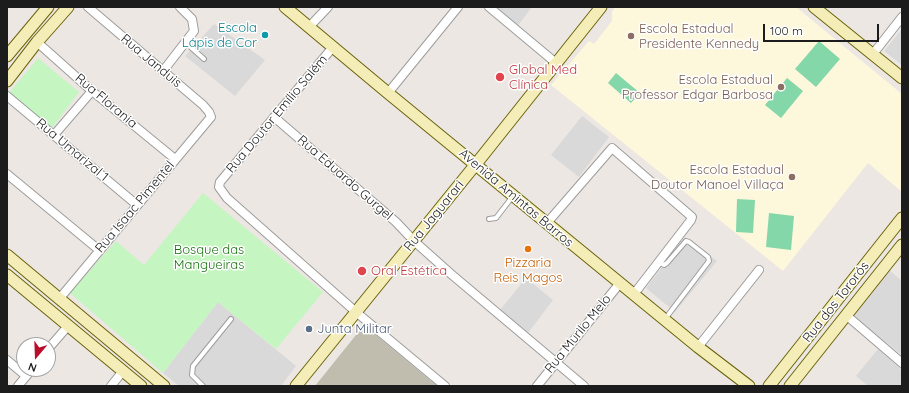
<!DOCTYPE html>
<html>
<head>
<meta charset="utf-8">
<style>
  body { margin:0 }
  #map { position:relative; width:909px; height:393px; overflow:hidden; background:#ece7e2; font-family:Quicksand,sans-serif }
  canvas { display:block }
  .frame { position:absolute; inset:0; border:8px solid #1c1c1c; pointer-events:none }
  .north { position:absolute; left:16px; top:337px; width:40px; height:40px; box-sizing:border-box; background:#fff; border:1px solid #a4a4a4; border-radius:50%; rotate:199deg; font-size:11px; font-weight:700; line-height:16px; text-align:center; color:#1c1c1c }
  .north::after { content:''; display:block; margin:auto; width:14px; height:18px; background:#ba0d2b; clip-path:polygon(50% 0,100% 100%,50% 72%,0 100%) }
  .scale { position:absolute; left:763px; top:24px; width:116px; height:18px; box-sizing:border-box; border:2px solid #1c1c1c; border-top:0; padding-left:5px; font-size:12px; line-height:14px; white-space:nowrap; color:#1c1c1c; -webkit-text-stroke:3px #fff; paint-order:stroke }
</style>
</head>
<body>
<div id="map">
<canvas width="909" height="393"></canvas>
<div class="frame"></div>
<div class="north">N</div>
<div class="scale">100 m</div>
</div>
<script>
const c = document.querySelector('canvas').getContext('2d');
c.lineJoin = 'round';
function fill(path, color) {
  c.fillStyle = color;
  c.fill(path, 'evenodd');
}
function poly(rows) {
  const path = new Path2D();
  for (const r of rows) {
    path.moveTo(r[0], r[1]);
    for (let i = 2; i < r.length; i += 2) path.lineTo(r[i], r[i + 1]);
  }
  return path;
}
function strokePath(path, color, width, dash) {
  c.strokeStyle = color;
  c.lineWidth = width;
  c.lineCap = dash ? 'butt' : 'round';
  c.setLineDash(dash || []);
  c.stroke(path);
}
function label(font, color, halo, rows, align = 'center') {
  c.font = font + ' Quicksand,sans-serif';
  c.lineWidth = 3;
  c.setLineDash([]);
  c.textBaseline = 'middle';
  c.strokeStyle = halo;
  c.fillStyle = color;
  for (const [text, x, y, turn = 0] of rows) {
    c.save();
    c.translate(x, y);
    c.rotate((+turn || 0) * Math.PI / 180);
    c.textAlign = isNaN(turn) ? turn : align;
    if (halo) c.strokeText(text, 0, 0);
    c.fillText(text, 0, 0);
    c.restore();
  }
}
fill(poly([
  [494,7,532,7,517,27],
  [214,24,265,60,235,96,185,56],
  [902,29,902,65,884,51],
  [582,116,609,137,579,177,551,155],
  [685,237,717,261,675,312,646,288],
  [889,270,902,281,902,355,853,316],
  [526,278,553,300,528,333,500,310],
  [218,302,296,366,281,386,179,386,163,373],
  [878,349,902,370,902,386,868,386,856,376]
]), '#dad9d9');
fill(poly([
  [615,7,796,7,902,94,902,192,868,163,783,271,551,85,589,41,594,44,612,21,612,12]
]), '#fdf7db');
fill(poly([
  [364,325,437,386,315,386]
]), '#c0bdae');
fill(poly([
  [38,58,79,92,52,128,9,93],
  [203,193,323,292,276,349,218,302,163,373,70,293,116,241,144,265]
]), '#c5f5c0');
fill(poly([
  [819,41,840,59,816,87,795,69],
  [616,73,640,93,631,103,608,83],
  [787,78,803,91,781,118,765,105],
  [737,199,755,200,753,233,736,232],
  [769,213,794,216,791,250,766,247]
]), '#84d7a9');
const lane = poly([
  [186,43,204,59],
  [489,219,496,218,513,196],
  [659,262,664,265,667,263,686,241,689,242,708,257,709,261,665,319],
  [203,386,192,375,193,366,231,319]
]);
const street = poly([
  [489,7,556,63],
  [309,27,328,7],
  [37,42,92,91,175,159],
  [333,47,220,182,219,187,227,198,356,312,445,386],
  [873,54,902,17],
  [163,71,194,31,192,19,180,7],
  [388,93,458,7],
  [7,96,137,205],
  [274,117,396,222,414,241,451,274,584,386],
  [54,135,92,91],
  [7,174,99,250],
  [547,223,612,148,692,217,691,220,634,294],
  [60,298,211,117,209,112,203,105,88,7],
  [846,315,902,363],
  [698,347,759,270],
  [48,349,68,326],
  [7,360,26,376],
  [18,386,32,369],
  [111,386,123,371],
  [537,386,620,283]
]);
const secondary = poly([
  [285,7,388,93,698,347,749,386],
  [814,7,902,78],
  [7,56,48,7],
  [7,81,37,42,68,7],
  [7,255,164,386],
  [7,275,141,386],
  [296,386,476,164,601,7],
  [769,386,902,218],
  [790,386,902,245]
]);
strokePath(lane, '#9d9d9d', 6);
strokePath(street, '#9d9d9d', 10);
strokePath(secondary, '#6a640b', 13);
strokePath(lane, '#fff', 4);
strokePath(street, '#fff', 8);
strokePath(secondary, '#f5edb8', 11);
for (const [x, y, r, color] of [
  [265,35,4,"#0f9aa8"],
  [631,36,4,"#8d6e63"],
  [500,77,5,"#e0444e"],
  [781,87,4,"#8d6e63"],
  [792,177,4,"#8d6e63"],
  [528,249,4,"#e8710a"],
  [362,271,5,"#e0444e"],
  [309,329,4,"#5c6f8a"]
]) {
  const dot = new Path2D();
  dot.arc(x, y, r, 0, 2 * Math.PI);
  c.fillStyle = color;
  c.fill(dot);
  strokePath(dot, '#fff', 1.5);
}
label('13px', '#0d838f', '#fff', [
  ["Escola",257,28],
  ["Lápis de Cor",257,43]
], 'right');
label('13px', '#785e54', '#fff', [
  ["Escola Estadual",639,29,"left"],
  ["Presidente Kennedy",639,44,"left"],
  ["Escola Estadual",773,80],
  ["Professor Edgar Barbosa",773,95],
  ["Escola Estadual",784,170],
  ["Doutor Manoel Villaça",784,185]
], 'right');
label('13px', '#1c1c1c', '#fff', [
  ["Rua Janduis",151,61,40],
  ["Rua Florania",106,101,40],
  ["Rua Doutor Emílio Salém",277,114,-50],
  ["Rua Umarizal 1",72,150,40],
  ["Rua Eduardo Gurgel",345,178,41],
  ["Avenida Amintas Barros",516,198,40],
  ["Rua Isaac Pimentel",135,207,-50],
  ["Rua Jaguarari",434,216,-51],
  ["Rua dos Tororós",836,302,-52],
  ["Rua Murilo Melo",578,334,-51]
]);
label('13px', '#be3a42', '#fff', [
  ["Global Med",509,70],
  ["Clínica",509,85],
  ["Oral Estética",371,271]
], 'left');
label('13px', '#1b7112', '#fff', [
  ["Bosque das",209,250],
  ["Mangueiras",209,265]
]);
label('13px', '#c56008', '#fff', [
  ["Pizzaria",528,263],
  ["Reis Magos",528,278]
]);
label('13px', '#4e5e75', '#fff', [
  ["Junta Militar",317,329]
], 'left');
</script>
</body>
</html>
